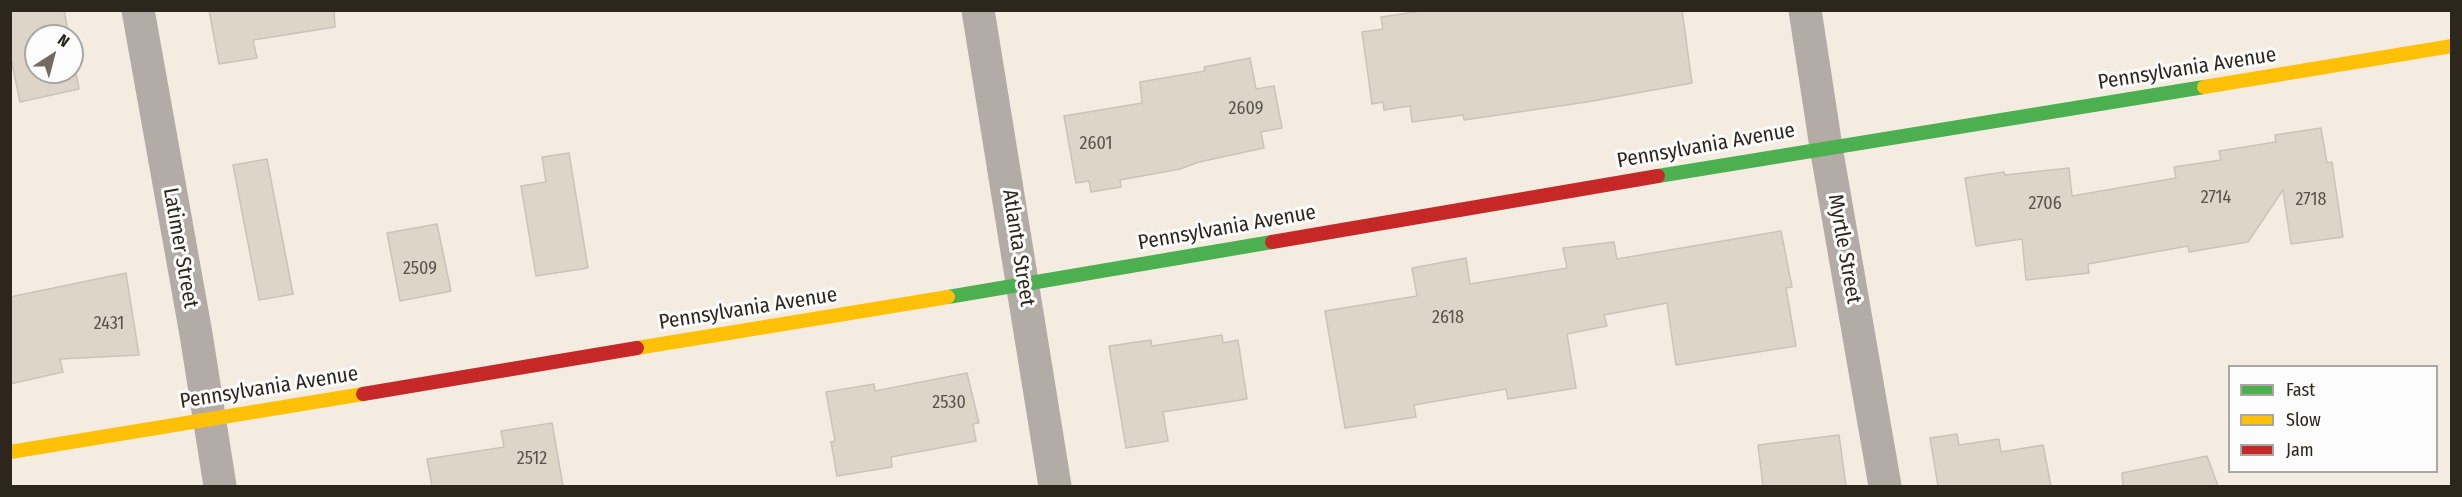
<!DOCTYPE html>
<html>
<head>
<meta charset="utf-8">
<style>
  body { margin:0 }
  #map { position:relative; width:2462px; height:497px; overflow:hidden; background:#f4ece1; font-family:"Fira Sans Condensed",sans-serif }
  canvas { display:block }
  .frame { position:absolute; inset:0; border:12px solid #2d261d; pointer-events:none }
  .legend { position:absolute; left:2228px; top:365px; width:210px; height:108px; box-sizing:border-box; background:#fcfcfc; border:2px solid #a9a6a3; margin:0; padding:8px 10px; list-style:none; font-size:18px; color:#2d261d }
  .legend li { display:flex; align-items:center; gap:12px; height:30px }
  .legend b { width:30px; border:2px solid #a9a6a3 }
  .north { position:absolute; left:24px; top:24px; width:60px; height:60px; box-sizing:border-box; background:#fcfcfc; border:2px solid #a9a6a3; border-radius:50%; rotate:36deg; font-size:16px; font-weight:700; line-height:24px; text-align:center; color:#2d261d }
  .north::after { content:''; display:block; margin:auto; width:21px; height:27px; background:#736b62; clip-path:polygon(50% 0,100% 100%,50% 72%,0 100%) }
</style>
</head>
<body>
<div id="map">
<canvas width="2462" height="497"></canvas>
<div class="frame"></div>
<ul class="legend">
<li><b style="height:8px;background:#4caf50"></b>Fast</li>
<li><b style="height:8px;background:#ffc107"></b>Slow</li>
<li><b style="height:8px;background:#c62828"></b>Jam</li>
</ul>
<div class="north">N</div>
</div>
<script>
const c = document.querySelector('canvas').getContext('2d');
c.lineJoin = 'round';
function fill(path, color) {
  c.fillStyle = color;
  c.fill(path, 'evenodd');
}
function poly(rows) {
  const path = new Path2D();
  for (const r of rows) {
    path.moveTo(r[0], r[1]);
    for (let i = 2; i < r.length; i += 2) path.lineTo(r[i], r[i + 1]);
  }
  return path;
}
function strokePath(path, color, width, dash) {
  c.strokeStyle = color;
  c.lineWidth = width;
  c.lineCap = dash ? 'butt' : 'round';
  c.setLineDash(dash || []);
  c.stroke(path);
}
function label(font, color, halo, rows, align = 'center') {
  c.font = font + ' "Fira Sans Condensed",sans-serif';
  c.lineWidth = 6;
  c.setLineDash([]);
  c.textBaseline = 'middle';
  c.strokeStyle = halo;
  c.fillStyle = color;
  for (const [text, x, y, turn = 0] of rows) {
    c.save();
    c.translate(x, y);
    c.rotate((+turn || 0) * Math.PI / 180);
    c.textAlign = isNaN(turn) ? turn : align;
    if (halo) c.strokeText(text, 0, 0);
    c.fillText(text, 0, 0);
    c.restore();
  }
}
const building = poly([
  [10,10,64,10,69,36,36,36,36,72,72,72,72,52,79,89,20,102,10,54,10,10],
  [209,10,334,10,335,27,253,40,257,58,219,64,209,10],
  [1429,10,1682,10,1692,83,1587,102,1464,120,1463,115,1412,122,1410,106,1384,110,1383,102,1372,104,1362,32,1383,29,1381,17,1429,10],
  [1250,58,1256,89,1274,86,1282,128,1261,132,1264,148,1199,162,1180,169,1120,180,1121,187,1091,192,1089,181,1076,183,1064,116,1142,103,1140,82,1205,71,1204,67,1250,58],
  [2321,128,2327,163,2332,162,2343,237,2291,244,2283,190,2248,242,2189,252,2188,246,2088,264,2089,273,2026,280,2022,239,1976,246,1965,178,2004,172,2005,175,2069,168,2072,196,2176,178,2174,167,2221,160,2219,151,2276,142,2275,135,2321,128],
  [569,153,588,268,536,276,521,186,546,182,542,157,569,153],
  [267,159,293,294,259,300,233,165,267,159],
  [437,224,451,291,400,301,387,233,437,224],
  [1781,231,1792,287,1786,288,1796,346,1676,365,1667,303,1604,315,1607,326,1567,334,1576,388,1508,399,1506,389,1414,405,1416,417,1345,428,1325,311,1417,296,1412,268,1466,258,1470,284,1567,268,1563,248,1614,242,1617,259,1781,231],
  [126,273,139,355,60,359,63,372,10,384,10,297,126,273],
  [1222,335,1223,343,1238,340,1247,399,1163,412,1168,441,1126,448,1109,346,1151,340,1152,346,1222,335],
  [967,373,979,423,973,424,976,441,891,457,892,467,837,476,831,442,835,441,826,392,874,384,875,391,967,373],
  [552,423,563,486,432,486,427,459,504,447,501,431,552,423],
  [1957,434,1959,445,1999,439,2001,452,2043,445,2051,486,1938,486,1930,438,1957,434],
  [1839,435,1846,486,1763,486,1758,445,1839,435],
  [2207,456,2218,486,2123,486,2122,473,2207,456]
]);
fill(building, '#ded5c9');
strokePath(building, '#cbc3ba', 1.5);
strokePath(poly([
  [138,10,196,334,220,486],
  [978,10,1055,486],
  [1805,10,1826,147,1885,486]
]), '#b2aba6', 33);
strokePath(poly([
  [1658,176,2204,87],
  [948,297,1272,242]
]), '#4caf50', 14);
strokePath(poly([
  [2204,87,2452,46],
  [637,348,948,297],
  [10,452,363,394]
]), '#ffc107', 14);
strokePath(poly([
  [1272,242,1658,176],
  [363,394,637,348]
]), '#c62828', 14);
label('18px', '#5a5349', null, [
  ["2609",1246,109],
  ["2601",1096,144],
  ["2714",2216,198],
  ["2718",2311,200],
  ["2706",2045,204],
  ["2509",420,269],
  ["2618",1448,318],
  ["2431",109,324],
  ["2530",949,403],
  ["2512",532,459]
]);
label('21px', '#2d261d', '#fcfcfc', [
  ["Pennsylvania Avenue",2187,69,-9],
  ["Pennsylvania Avenue",1706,146,-10],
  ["Pennsylvania Avenue",1227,228,-10],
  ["Latimer Street",180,248,80],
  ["Atlanta Street",1018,248,81],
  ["Myrtle Street",1844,249,80],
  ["Pennsylvania Avenue",748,309,-9],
  ["Pennsylvania Avenue",269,388,-9]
]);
</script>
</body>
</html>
